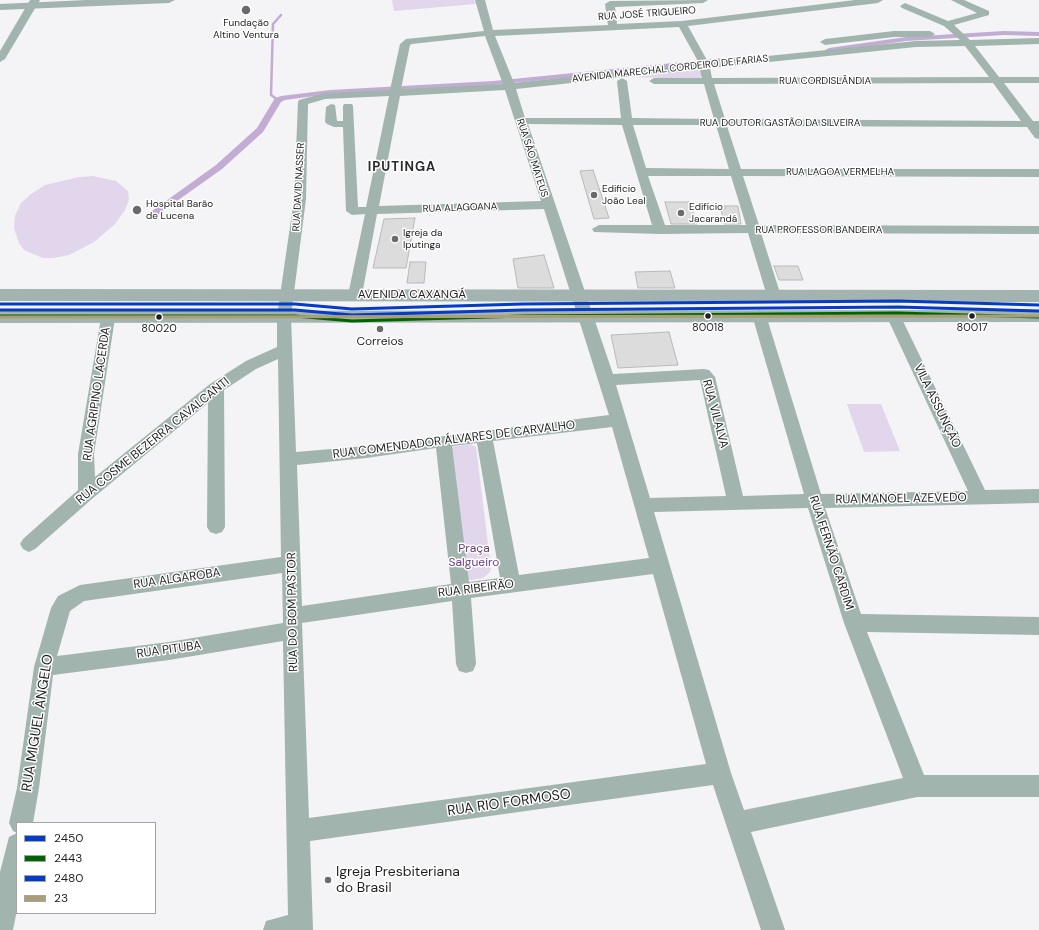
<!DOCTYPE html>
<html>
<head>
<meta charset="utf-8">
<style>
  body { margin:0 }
  #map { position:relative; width:1039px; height:930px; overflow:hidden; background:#f4f3f5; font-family:"DM Sans",sans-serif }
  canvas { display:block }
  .legend { position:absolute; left:16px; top:822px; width:140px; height:92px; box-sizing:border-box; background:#fff; border:1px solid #a6a5a6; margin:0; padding:5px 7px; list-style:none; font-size:12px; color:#201f20 }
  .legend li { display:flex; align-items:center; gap:8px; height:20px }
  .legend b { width:20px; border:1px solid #a6a5a6 }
</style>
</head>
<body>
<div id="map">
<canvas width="1039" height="930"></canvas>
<ul class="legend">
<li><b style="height:5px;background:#043bc9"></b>2450</li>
<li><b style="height:5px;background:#006400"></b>2443</li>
<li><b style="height:5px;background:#043bc9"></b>2480</li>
<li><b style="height:5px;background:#aa9e76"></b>23</li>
</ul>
</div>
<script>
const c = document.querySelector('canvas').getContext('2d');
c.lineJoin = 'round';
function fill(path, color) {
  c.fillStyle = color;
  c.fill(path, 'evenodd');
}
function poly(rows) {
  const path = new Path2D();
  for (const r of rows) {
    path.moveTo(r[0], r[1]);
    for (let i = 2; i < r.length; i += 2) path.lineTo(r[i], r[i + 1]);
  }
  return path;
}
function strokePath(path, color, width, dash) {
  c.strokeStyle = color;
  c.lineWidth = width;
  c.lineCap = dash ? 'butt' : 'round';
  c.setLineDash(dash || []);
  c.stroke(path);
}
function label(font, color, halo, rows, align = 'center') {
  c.font = font + ' "DM Sans",sans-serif';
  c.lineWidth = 3;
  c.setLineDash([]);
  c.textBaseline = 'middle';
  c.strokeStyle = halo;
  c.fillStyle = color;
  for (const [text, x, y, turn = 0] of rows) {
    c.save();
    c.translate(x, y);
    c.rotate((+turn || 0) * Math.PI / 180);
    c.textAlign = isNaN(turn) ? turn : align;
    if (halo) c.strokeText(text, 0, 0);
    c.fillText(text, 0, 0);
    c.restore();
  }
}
fill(poly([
  [392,0,474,0,476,4,394,11],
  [694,69,701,71,703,77,697,79,632,77],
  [93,176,116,181,128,191,129,200,125,210,115,224,94,242,69,255,53,258,43,258,24,250,19,243,14,228,15,216,21,203,31,194,45,185,79,177],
  [847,404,881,404,900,451,864,452],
  [470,444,476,447,491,568,490,572,483,578,471,580,467,580,450,447]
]), '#e1d6eb');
strokePath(poly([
  [278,100,271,95,273,24,281,15]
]), '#c2acd4', 2.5);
fill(poly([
  [1004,31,1039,32,1039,36,1004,35,906,41,829,52,825,50,829,48,906,37,1004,31],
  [734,57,738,59,737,61,493,85,330,94,285,100,281,102,263,132,222,169,153,218,150,219,145,216,216,165,257,128,275,98,281,96,330,90,493,81,734,57]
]), '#c2acd4');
const building = poly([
  [593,170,609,218,594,219,580,171,593,170],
  [665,202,690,202,697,224,671,224,665,202],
  [725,206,738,206,741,224,724,224,721,209,725,209,725,206],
  [415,218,406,268,373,268,384,219,415,218],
  [544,255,554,288,518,288,513,259,544,255],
  [410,262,426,262,424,283,407,283,410,262],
  [774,266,798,266,803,280,779,280,774,266],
  [670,271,675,288,638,288,635,272,670,271],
  [669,332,678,365,618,368,611,335,669,332]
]);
fill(building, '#dcdcdd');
strokePath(building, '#b9b8ba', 1);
fill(poly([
  [30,0,40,0,5,59,0,62,0,51,30,0],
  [475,0,485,0,493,30,608,25,605,4,610,1,708,0,703,3,615,7,617,24,682,21,855,0,883,0,878,3,688,26,708,62,916,41,960,40,944,26,902,8,900,6,905,3,948,21,977,13,951,0,964,0,989,11,989,15,954,25,970,40,1039,38,1039,44,975,46,999,77,1039,77,1039,83,1004,83,1033,121,1039,121,1039,139,1035,138,1027,127,727,126,741,169,1039,169,1039,177,743,176,759,225,1039,226,1039,234,761,233,781,296,779,299,774,301,769,299,767,296,748,233,660,234,594,232,592,229,599,225,652,225,622,125,528,124,613,374,704,369,709,370,715,377,743,496,804,494,752,315,754,312,759,310,764,312,766,315,821,494,968,491,886,315,888,312,893,310,898,312,900,315,985,490,1039,489,1039,503,825,508,861,614,1039,617,1039,635,867,632,924,775,1039,775,1039,797,917,797,751,832,785,930,761,930,713,785,310,841,313,930,263,930,266,921,288,915,283,641,169,660,53,675,39,788,33,823,17,823,17,833,13,831,9,823,17,788,34,667,51,608,58,596,80,585,281,557,278,359,256,369,224,390,225,527,222,532,216,534,210,532,207,527,208,403,93,498,35,549,29,552,23,549,20,544,23,539,78,490,78,454,101,318,103,315,108,313,113,315,115,318,94,454,95,477,210,384,246,361,277,347,277,316,294,199,298,102,299,100,325,93,390,90,400,44,406,39,484,31,475,0],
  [679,27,699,63,514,83,495,36,679,27],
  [485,36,503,84,401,89,410,45,412,44,485,36],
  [965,46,989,77,712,78,710,68,916,47,965,46],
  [700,69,702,78,654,78,649,81,654,84,704,84,714,119,632,118,627,81,622,78,617,81,621,118,525,118,516,89,700,69],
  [993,83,1021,121,725,119,714,84,993,83],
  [505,90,541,201,379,206,400,96,505,90],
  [389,96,366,207,358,207,353,106,352,104,344,104,343,106,343,121,337,121,335,105,331,104,326,107,325,122,327,124,334,127,343,127,346,211,352,215,365,214,348,295,350,298,355,300,360,298,362,295,377,214,544,209,609,415,366,446,296,452,291,316,306,199,308,104,325,99,389,96],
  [633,125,716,125,729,169,646,168,633,125],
  [648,176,731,176,746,225,665,225,648,176],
  [700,380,726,496,650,498,616,385,700,380],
  [612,427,649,558,519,575,493,441,612,427],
  [477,443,500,578,469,582,452,446,477,443],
  [436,448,451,584,302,606,297,465,366,458,436,448],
  [808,508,844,623,903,778,744,810,731,773,654,512,808,508],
  [282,573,283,623,169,642,57,656,70,611,84,601,282,573],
  [653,574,706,764,309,818,302,623,452,601,456,664,459,671,466,673,473,671,476,664,471,598,653,574],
  [894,31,930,31,935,34,930,37,894,37,825,45,820,42,825,39,894,31],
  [17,833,17,910,13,930,0,930,0,872,9,837,17,833]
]), '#a2b4ae');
fill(poly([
  [87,0,175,0,169,3,0,10,0,4,87,0],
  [0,289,1039,290,1039,302,0,301,0,289],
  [1039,310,1039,322,0,323,0,311,1039,310]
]), '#a3b3b0');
strokePath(poly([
  [0,310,295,310,352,315,523,310,898,307,1039,311]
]), '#043bc9', 3);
strokePath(poly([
  [0,316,295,316,352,321,523,316,898,313,1039,317]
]), '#006400', 3);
strokePath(poly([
  [0,304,295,304,352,309,523,304,898,301,1039,305]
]), '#043bc9', 3);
strokePath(poly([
  [0,317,1039,316]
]), '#aa9e76', 3);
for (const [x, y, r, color] of [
  [246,10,5,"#6a696b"],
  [594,195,4,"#6a696b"],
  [137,210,5,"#6a696b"],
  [681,213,4,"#6a696b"],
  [395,239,4,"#6a696b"],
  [708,316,3.5,"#201f20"],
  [972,316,3.5,"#201f20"],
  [159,317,3.5,"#201f20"],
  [380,329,4,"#6a696b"],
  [328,880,4,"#6a696b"]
]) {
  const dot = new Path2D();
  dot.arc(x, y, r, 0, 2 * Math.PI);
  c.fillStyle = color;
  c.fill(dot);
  strokePath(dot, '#fff', 1.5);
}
label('10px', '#201f20', '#fff', [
  ["RUA JOSÉ TRIGUEIRO",647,14,-4],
  ["AVENIDA MARECHAL CORDEIRO DE FARIAS",670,69,-6],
  ["RUA CORDISLÂNDIA",825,81],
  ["RUA DOUTOR GASTÃO DA SILVEIRA",780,123],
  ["RUA SÃO MATEUS",532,158,72],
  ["RUA LAGOA VERMELHA",840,172],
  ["RUA DAVID NASSER",299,187,-87],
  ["RUA ALAGOANA",460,208,-2],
  ["RUA PROFESSOR BANDEIRA",819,230]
]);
label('10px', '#201f20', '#fff', [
  ["Fundação",246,23,"center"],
  ["Altino Ventura",246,35,"center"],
  ["Edificio",602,189],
  ["João Leal",602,201],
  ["Hospital Barão",146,204],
  ["de Lucena",146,216],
  ["Edifício",689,207],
  ["Jacarandá",689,219],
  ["Igreja da",403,233],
  ["Iputinga",403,245]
], 'left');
label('11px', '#201f20', '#fff', [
  ["80018",708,328],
  ["80017",972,328],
  ["80020",159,329]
]);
label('12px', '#201f20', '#fff', [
  ["AVENIDA CAXANGÁ",412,295],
  ["RUA AGRIPINO LACERDA",97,394,-82],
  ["VILA ASSUNÇÃO",937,406,64],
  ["RUA VILALVA",715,414,75],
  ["RUA COMENDADOR ÁLVARES DE CARVALHO",454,440,-7],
  ["RUA COSME BEZERRA CAVALCANTI",153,441,-39],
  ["RUA MANOEL AZEVEDO",901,499,-1],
  ["RUA FERNÃO CARDIM",831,553,72],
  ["RUA ALGAROBA",177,579,-8],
  ["RUA RIBEIRÃO",476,589,-7],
  ["RUA DO BOM PASTOR",293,612,-91],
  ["RUA PITUBA",169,650,-8]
]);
label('12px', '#201f20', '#fff', [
  ["Correios",380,342]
]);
label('12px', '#663c82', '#fff', [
  ["Praça",474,549],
  ["Salgueiro",474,563]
]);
c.letterSpacing = '1px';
label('bold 13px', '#2b2a2c', '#fff', [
  ["IPUTINGA",402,168]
]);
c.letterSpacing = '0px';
label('14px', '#201f20', '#fff', [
  ["RUA MIGUEL ÂNGELO",38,723,-81],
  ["RUA RIO FORMOSO",509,803,-8]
]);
label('14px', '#201f20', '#fff', [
  ["Igreja Presbiteriana",336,872],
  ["do Brasil",336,888]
], 'left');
</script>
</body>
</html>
